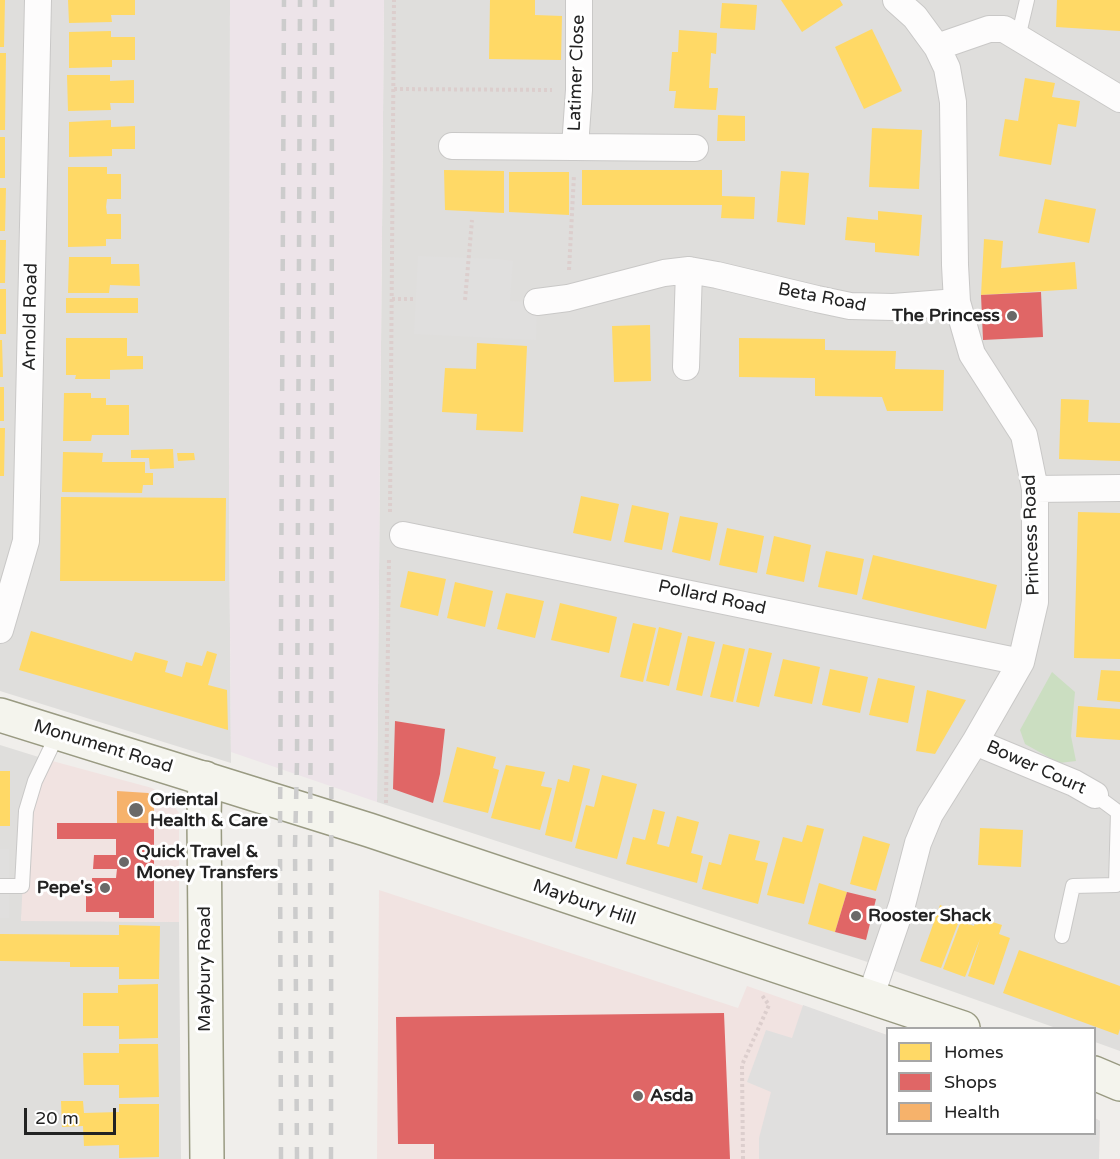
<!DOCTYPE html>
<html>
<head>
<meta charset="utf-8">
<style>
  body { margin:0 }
  #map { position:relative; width:1120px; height:1159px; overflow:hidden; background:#f0eeeb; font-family:"Varela Round",sans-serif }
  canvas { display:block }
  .legend { position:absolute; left:886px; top:1027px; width:210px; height:108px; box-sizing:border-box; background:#fff; border:2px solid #a7a7a7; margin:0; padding:8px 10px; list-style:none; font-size:18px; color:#222 }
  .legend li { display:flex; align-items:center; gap:12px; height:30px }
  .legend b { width:30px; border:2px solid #a7a7a7 }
  .scale { position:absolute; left:24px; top:1108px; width:92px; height:27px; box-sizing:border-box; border:3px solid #222; border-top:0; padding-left:8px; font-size:18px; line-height:21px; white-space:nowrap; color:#222; -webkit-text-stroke:4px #fff; paint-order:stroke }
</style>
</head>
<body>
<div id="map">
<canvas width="1120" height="1159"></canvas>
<ul class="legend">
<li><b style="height:16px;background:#ffd966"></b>Homes</li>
<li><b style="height:16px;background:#e06666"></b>Shops</li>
<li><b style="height:16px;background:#f6b26b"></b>Health</li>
</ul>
<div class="scale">20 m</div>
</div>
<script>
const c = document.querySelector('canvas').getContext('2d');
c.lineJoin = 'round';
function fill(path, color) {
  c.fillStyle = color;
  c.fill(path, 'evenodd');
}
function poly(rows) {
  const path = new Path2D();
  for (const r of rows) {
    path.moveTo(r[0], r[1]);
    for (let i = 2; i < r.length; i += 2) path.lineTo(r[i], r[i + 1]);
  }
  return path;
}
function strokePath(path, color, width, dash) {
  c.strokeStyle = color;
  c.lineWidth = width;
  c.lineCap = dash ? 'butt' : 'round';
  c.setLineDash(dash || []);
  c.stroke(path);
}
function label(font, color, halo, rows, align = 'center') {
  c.font = font + ' "Varela Round",sans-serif';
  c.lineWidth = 6;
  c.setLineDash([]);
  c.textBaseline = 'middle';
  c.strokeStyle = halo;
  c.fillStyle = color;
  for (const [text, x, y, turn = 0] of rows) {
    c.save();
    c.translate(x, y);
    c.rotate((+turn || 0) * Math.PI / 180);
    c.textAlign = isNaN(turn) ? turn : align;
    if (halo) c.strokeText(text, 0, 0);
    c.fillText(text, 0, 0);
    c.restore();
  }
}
fill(poly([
  [0,0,230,0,229,500,231,763,0,691],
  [384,0,1120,0,1120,1051,1095,1042,1094,1028,1056,1028,889,969,377,802],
  [0,745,45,759,21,920,179,922,181,1159,0,1159]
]), '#dfdedc');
fill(poly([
  [45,759,152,788,169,799,179,813,179,922,21,921,26,811],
  [379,890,738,1008,747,986,887,1035,888,1134,1094,1134,1095,1118,1100,1121,1099,1159,377,1159]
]), '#f1e3e1');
fill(poly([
  [230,0,384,0,377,802,231,752,229,500]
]), '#ede4e9');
fill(poly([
  [1052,672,1075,692,1071,736,1076,761,1059,763,1025,744,1020,730]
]), '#cbdec1');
fill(poly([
  [418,256,497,259,513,261,510,301,537,302,536,340,414,334],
  [0,849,9,849,9,918,0,918],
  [803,1005,887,1035,888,1134,1094,1134,1095,1118,1100,1121,1099,1159,759,1159,759,1138,771,1092,747,1082,766,1030,792,1038]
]), '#e0dfde');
fill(poly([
  [0,0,5,0,4,47,0,47],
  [68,0,135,0,135,15,111,15,112,22,69,23],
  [490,0,535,0,535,15,562,16,561,60,489,59],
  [781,0,840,0,843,5,802,32],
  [1057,0,1120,0,1120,31,1056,27],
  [722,3,757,5,755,30,720,28],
  [872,29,902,91,864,109,835,47],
  [679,30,717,33,716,54,711,53,709,88,718,88,716,110,674,108,676,91,669,91,672,52,678,52],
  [111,31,111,37,135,37,135,60,112,60,112,67,69,68,69,32],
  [0,53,6,53,5,130,0,130],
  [67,75,110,75,110,81,134,80,134,103,110,103,111,110,68,111],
  [1025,78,1055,83,1052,97,1080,101,1076,127,1058,124,1051,165,999,156,1005,119,1018,121],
  [718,115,745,116,745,141,717,141],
  [111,120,111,127,135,126,135,149,112,149,112,156,69,157,69,122],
  [872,128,922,130,919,189,869,187],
  [0,137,5,137,5,178,0,178],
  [68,167,107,167,107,174,121,174,121,199,107,199,106,207,107,214,121,214,121,239,106,239,106,246,68,247],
  [444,170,504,171,504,213,445,210],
  [582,170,722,170,722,196,755,197,754,219,721,218,722,205,582,205],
  [781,171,809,173,805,225,777,222],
  [509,172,569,172,569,215,509,212],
  [0,188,6,188,5,231,0,231],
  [1045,199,1096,209,1089,243,1038,233],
  [878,211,922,215,919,256,875,252,875,243,845,240,847,217,878,220],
  [984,239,1003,241,1001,268,1075,262,1077,289,981,295],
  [0,240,6,240,5,283,0,283],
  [69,257,111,257,111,264,139,264,140,286,110,285,109,293,68,293],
  [0,289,6,289,6,334,0,334],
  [66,298,138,298,138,313,66,313],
  [650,325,651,381,614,382,612,326],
  [66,338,127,338,127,356,143,356,143,369,110,370,110,379,75,379,76,375,66,375],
  [739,338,825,339,825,350,896,351,895,369,944,370,943,411,887,411,882,397,815,396,815,378,739,377],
  [0,340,2,340,3,377,0,377],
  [477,343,527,346,523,432,476,430,477,414,442,412,445,368,476,369],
  [0,387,4,387,4,421,0,421],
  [64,393,91,393,91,398,106,398,106,405,129,405,129,435,92,435,91,441,63,441],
  [1061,399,1089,400,1088,422,1120,423,1120,461,1059,459],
  [0,428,5,428,4,476,0,476],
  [173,449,174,468,150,469,149,458,131,458,131,450],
  [63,452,103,453,102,462,145,462,145,473,153,473,153,485,143,485,142,493,62,492],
  [177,453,194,453,195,460,178,461],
  [581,496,619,504,611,541,573,533],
  [61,497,226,498,225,581,60,581],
  [632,505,669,513,662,550,624,542],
  [1078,512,1120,513,1120,659,1074,658],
  [680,516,718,523,710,561,672,552],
  [727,528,764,536,757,573,719,565],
  [774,536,811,545,804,582,766,574],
  [826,551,864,559,857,595,818,587],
  [873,555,997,585,986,629,862,599],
  [408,571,446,579,438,616,400,607],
  [455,582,493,591,485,627,447,618],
  [506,593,544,601,535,638,497,629],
  [560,603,617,617,609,653,551,640],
  [633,623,656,628,643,682,620,677],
  [659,627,682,633,669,686,646,681],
  [31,631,132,661,135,652,168,661,165,672,182,677,186,662,202,666,207,651,217,654,208,685,227,690,228,730,19,670],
  [688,636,715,642,702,696,676,690],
  [723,644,745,649,733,702,710,697],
  [749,648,772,653,759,707,736,702],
  [783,659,820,667,812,704,774,696],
  [830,669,868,677,860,713,822,705],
  [1101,670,1120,671,1120,702,1097,700],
  [878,678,915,686,908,723,869,715],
  [927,690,966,700,935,754,916,751],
  [1078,706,1120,709,1120,740,1076,737],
  [457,747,496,757,493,768,499,770,488,813,443,802],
  [506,765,545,772,541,786,552,788,540,830,491,818],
  [573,765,590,769,572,842,545,835,558,779,569,782],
  [0,771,10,771,10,826,0,826],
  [602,775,637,784,617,859,575,848,586,805,594,807],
  [653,809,665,812,657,844,669,847,677,816,699,822,691,853,703,856,697,883,626,864,633,837,645,840],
  [807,825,824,829,804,904,767,895,783,837,802,842],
  [980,828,1023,830,1021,867,978,865],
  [729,834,760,841,755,860,768,863,758,904,702,889,709,862,721,865],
  [863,836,890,844,876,891,850,884],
  [819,883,847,892,835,932,808,924],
  [940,905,952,910,949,918,959,921,941,968,920,961],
  [977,917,1002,925,999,934,1010,938,994,985,968,976,980,939,965,977,943,969,961,921,974,926],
  [119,925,160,926,159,979,119,979,119,967,70,967,70,962,0,961,0,934,119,935],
  [1019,950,1120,986,1120,1029,1118,1035,1003,993],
  [158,984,158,1038,119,1039,119,1026,83,1026,83,993,118,993,118,985],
  [119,1044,158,1044,159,1097,119,1098,119,1085,84,1085,83,1053,119,1053],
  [61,1101,83,1101,84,1113,119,1112,119,1104,159,1104,159,1157,119,1158,119,1145,84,1146,83,1126,62,1127]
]), '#ffd966');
fill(poly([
  [1041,292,1043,337,983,340,981,295],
  [395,721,445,729,440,774,433,803,393,789],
  [57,823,154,823,154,918,119,918,119,912,86,912,86,894,56,894,56,882,92,882,92,878,116,878,117,869,93,869,94,855,116,855,116,839,57,839],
  [847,892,876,899,866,940,835,932],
  [724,1013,730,1159,434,1159,434,1144,398,1144,396,1017]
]), '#e06666');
fill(poly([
  [117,791,148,793,154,798,154,823,117,823]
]), '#f6b26b');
const lane = poly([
  [1018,38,1027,0],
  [0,886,22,886,26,811,35,781,58,733],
  [1062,936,1073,886,1116,885,1118,812,1095,795]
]);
const street = poly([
  [937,47,989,29,1004,29,1120,99],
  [452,146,695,148],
  [575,147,579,90,579,0],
  [537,302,568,298,664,273,689,270,717,275,817,299,850,306,893,307,957,302],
  [686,367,689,270],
  [1035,489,1120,488],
  [403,535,1021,662],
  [0,630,26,541,38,0],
  [975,742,1074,783,1095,795],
  [870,998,902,905,918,843,930,814,975,742,1021,662,1035,602,1035,489,1024,435,972,354,957,302,955,265,953,102,947,68,937,47,915,17,896,0]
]);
const secondary = poly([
  [0,715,369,830,963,1028],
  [205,778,204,817,207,1159],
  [1094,1073,1120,1084]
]);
strokePath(lane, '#c9c8c7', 16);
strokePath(street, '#c9c8c7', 28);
strokePath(secondary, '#999a82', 36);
strokePath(poly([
  [394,89,552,90],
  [569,270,574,175],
  [392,299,415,299],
  [465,300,472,220],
  [390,512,394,0],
  [386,803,389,559],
  [743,1159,742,1065,769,1005,761,994]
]), '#dccecd', 4, [3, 3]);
strokePath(lane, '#fdfcfc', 14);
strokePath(street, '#fdfcfc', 26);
strokePath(secondary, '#f4f4ed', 33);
strokePath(poly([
  [281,1159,280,838,284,0],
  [297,1159,295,846,297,763,300,0],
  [311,1159,310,850,315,0],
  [331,1159,332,0]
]), '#ccc', 4.5, [12, 12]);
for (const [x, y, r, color] of [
  [1012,316,6,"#6a6968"],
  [136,810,8,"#6a6968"],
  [124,862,6,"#6a6968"],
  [105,888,6,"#6a6968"],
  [856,916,6,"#6a6968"],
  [638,1096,6,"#6a6968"]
]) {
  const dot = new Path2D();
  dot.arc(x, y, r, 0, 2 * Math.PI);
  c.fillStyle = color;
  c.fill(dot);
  strokePath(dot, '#fff', 2);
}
label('18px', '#222', '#fff', [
  ["Latimer Close",577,73,-88],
  ["Beta Road",822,298,11],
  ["Arnold Road",31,317,-89],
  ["Princess Road",1032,535,-92],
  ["Pollard Road",712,598,12],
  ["Monument Road",103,747,17],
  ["Bower Court",1036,768,24],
  ["Maybury Hill",584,903,19],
  ["Maybury Road",205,969,-90]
]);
label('bold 18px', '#222', '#fff', [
  ["The Princess",1000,316,"right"],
  ["Oriental",150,800],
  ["Health & Care",150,821],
  ["Quick Travel &",136,852],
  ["Money Transfers",136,873],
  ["Pepe's",93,888,"right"],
  ["Rooster Shack",868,916],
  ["Asda",650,1096]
], 'left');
</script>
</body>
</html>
